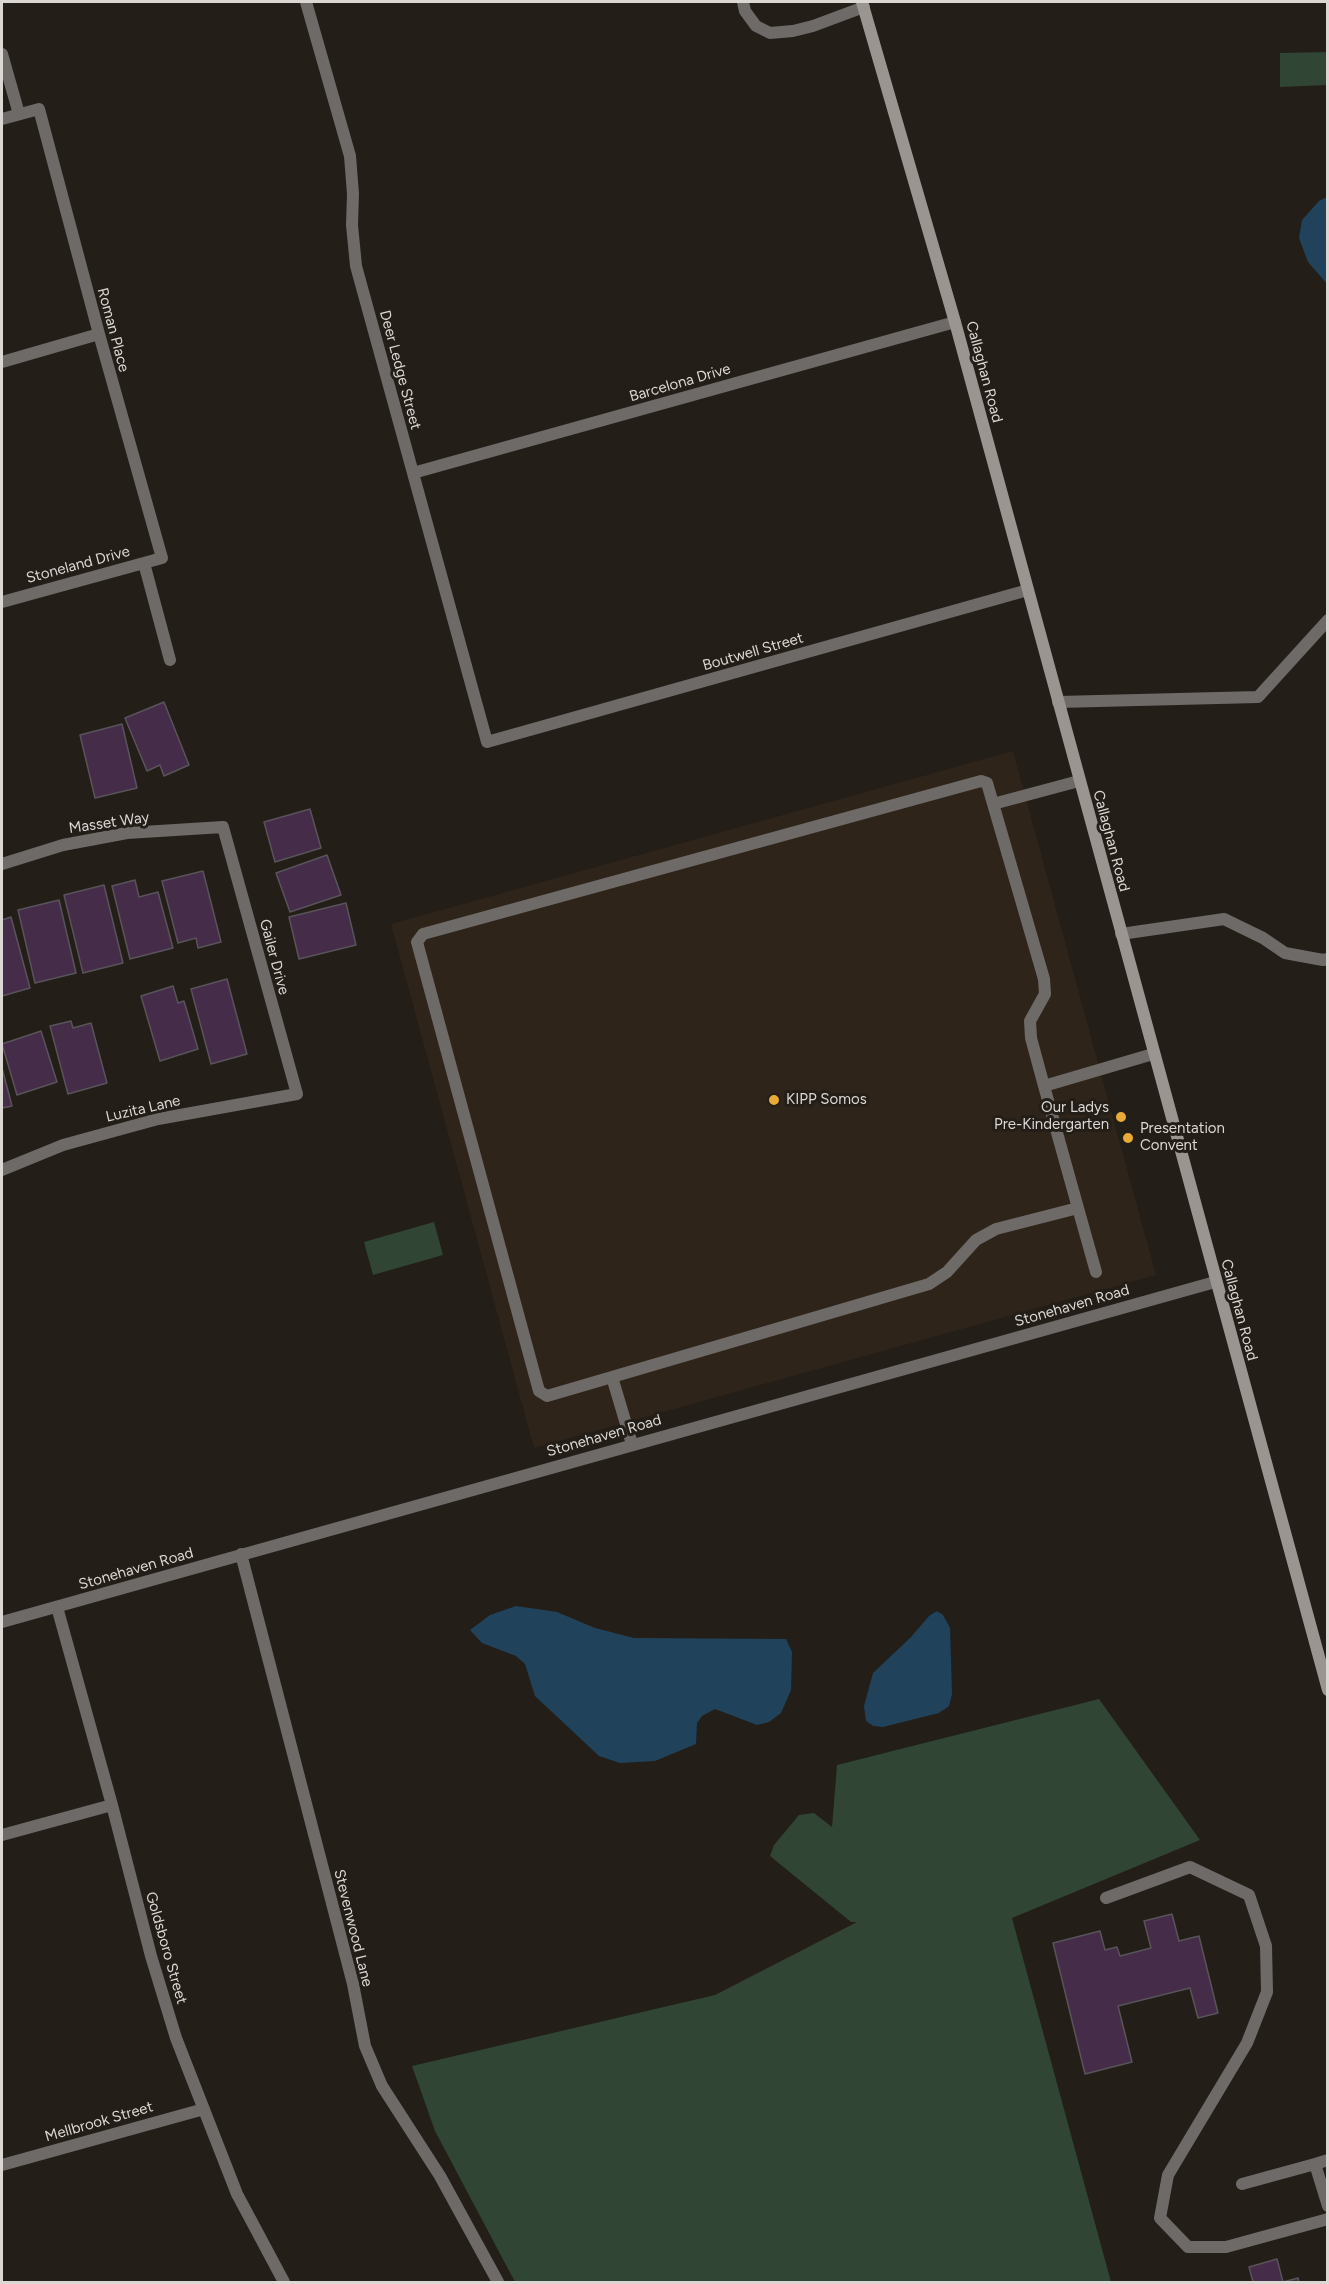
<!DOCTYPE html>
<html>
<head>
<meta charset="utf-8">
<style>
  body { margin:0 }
  #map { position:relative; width:1329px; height:2284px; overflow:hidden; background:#231e18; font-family:Figtree,sans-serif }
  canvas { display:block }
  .frame { position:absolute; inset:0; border:3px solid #dbd7d3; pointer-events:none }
</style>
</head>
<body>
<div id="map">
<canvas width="1329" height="2284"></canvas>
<div class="frame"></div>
</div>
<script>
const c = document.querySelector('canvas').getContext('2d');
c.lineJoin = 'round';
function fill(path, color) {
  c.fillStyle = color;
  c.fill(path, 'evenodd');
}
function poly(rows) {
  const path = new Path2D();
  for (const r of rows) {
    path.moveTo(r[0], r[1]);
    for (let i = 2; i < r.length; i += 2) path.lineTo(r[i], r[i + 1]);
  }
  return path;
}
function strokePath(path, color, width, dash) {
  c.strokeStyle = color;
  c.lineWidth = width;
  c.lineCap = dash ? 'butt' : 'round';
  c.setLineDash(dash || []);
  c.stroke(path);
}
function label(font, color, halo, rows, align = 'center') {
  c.font = font + ' Figtree,sans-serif';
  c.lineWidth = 6;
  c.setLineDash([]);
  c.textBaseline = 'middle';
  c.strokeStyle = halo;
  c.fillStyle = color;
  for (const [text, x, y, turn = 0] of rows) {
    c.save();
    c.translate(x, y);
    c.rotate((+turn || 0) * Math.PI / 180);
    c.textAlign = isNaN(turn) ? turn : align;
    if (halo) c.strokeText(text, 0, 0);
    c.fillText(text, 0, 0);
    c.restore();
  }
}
fill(poly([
  [1013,751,1156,1275,534,1448,391,924]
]), '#2e241a');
fill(poly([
  [1327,52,1327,85,1280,87,1280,53],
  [434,1222,443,1255,373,1275,364,1242],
  [1099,1699,1200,1840,1012,1918,1111,2282,515,2282,435,2131,412,2066,715,1995,857,1922,851,1922,770,1856,774,1845,799,1815,814,1813,832,1827,837,1765]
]), '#304534');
fill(poly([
  [1327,197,1327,284,1308,262,1299,238,1302,220,1319,201],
  [516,1606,557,1612,595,1628,634,1638,786,1639,792,1652,791,1690,781,1713,769,1722,757,1725,715,1709,702,1716,697,1723,696,1744,655,1761,620,1763,599,1756,535,1696,525,1664,516,1656,482,1643,470,1630,490,1615],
  [937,1611,943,1615,950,1628,952,1694,949,1706,939,1713,883,1727,873,1726,866,1721,864,1706,873,1673,911,1637,929,1616]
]), '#20435b');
const building = poly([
  [164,702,189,765,164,776,160,765,147,771,125,718,164,702],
  [122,724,137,788,95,798,80,735,122,724],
  [310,809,321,848,275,862,264,822,310,809],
  [327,855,341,895,290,912,276,873,327,855],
  [203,871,221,942,198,948,196,938,178,943,162,881,203,871],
  [135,880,139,897,158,892,173,948,130,959,112,886,135,880],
  [104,885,123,963,83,973,64,895,104,885],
  [59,900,76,973,35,983,18,910,59,900],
  [346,903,356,945,299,959,289,917,346,903],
  [11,917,30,988,2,996,2,920,11,917],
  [227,979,247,1054,211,1064,191,989,227,979],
  [173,986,178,1003,184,1001,198,1049,160,1061,141,996,173,986],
  [71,1021,73,1028,91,1023,107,1083,68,1094,50,1026,71,1021],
  [41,1031,57,1082,17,1095,2,1044,41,1031],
  [2,1068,12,1106,2,1108,2,1068],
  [1172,1914,1179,1941,1199,1936,1218,2013,1198,2018,1190,1988,1118,2006,1132,2062,1085,2074,1053,1943,1100,1931,1105,1950,1117,1947,1120,1956,1151,1948,1144,1921,1172,1914],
  [1277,2259,1283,2282,1298,2278,1299,2282,1253,2282,1249,2267,1277,2259]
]);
fill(building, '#452d49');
strokePath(building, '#59535a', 1.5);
strokePath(poly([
  [743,2,745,11,756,26,770,33,793,31,813,26,864,7],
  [1058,702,1258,697,1328,620],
  [993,804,1079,781],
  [1121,934,1224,919,1263,938,1285,953,1323,960,1328,959],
  [1078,1208,1096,1272],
  [612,1377,547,1396,539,1391,417,942,423,934,981,781,987,783,1044,979,1045,994,1030,1021,1031,1038,1044,1086],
  [632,1444,612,1377,929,1284,947,1272,976,1240,996,1229,1078,1208,1044,1086,1153,1054],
  [1106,1898,1190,1867,1249,1895,1266,1946,1267,1992,1247,2043,1168,2175,1160,2218,1188,2247,1226,2247,1328,2219],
  [1328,2160,1315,2164,1328,2206],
  [1242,2184,1315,2164]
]), '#6e6a68', 12);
strokePath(poly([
  [306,2,350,156,353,194,352,225,356,266,487,742,1028,590],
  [2,54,19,114],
  [2,119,39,109,99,334,162,558,2,602],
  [2,362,99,334],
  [413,473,955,322],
  [144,563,170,660],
  [2,864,63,845,127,833,223,827,297,1094,158,1119,63,1145,2,1170],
  [241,1554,353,1984,365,2046,382,2086,440,2176,498,2282],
  [57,1607,112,1805,151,1956,176,2038,237,2194,284,2282],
  [2,1622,1215,1282],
  [2,1835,112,1805],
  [2,2165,204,2109]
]), '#6e6a68', 12);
strokePath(poly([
  [862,2,955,322,1328,1690]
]), '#9b9592', 12);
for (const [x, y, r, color] of [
  [774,1100,6,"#e9ab38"],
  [1121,1117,6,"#e9ab38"],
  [1128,1138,6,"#e9ab38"]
]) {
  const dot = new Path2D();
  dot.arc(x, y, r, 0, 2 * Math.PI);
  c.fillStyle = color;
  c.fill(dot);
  strokePath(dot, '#231e18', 2);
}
label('15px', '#dbd7d3', '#231e18', [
  ["Roman Place",113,330,75],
  ["Deer Ledge Street",400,370,75],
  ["Callaghan Road",984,372,75],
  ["Barcelona Drive",680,383,-16],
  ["Stoneland Drive",78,565,-15],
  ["Boutwell Street",753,652,-16],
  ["Masset Way",109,823,-8],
  ["Callaghan Road",1111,841,75],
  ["Gailer Drive",274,957,75],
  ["Luzita Lane",143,1109,-13],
  ["Stonehaven Road",1072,1306,-16],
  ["Callaghan Road",1239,1310,75],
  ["Stonehaven Road",604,1436,-16],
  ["Stonehaven Road",136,1569,-16],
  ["Stevenwood Lane",353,1928,76],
  ["Goldsboro Street",166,1948,74],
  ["Mellbrook Street",99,2122,-16]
]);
label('15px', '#dbd7d3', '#231e18', [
  ["KIPP Somos",786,1100],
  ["Our Ladys",1109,1108,"right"],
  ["Pre-Kindergarten",1109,1125,"right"],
  ["Presentation",1140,1129],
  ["Convent",1140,1146]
], 'left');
</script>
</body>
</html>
